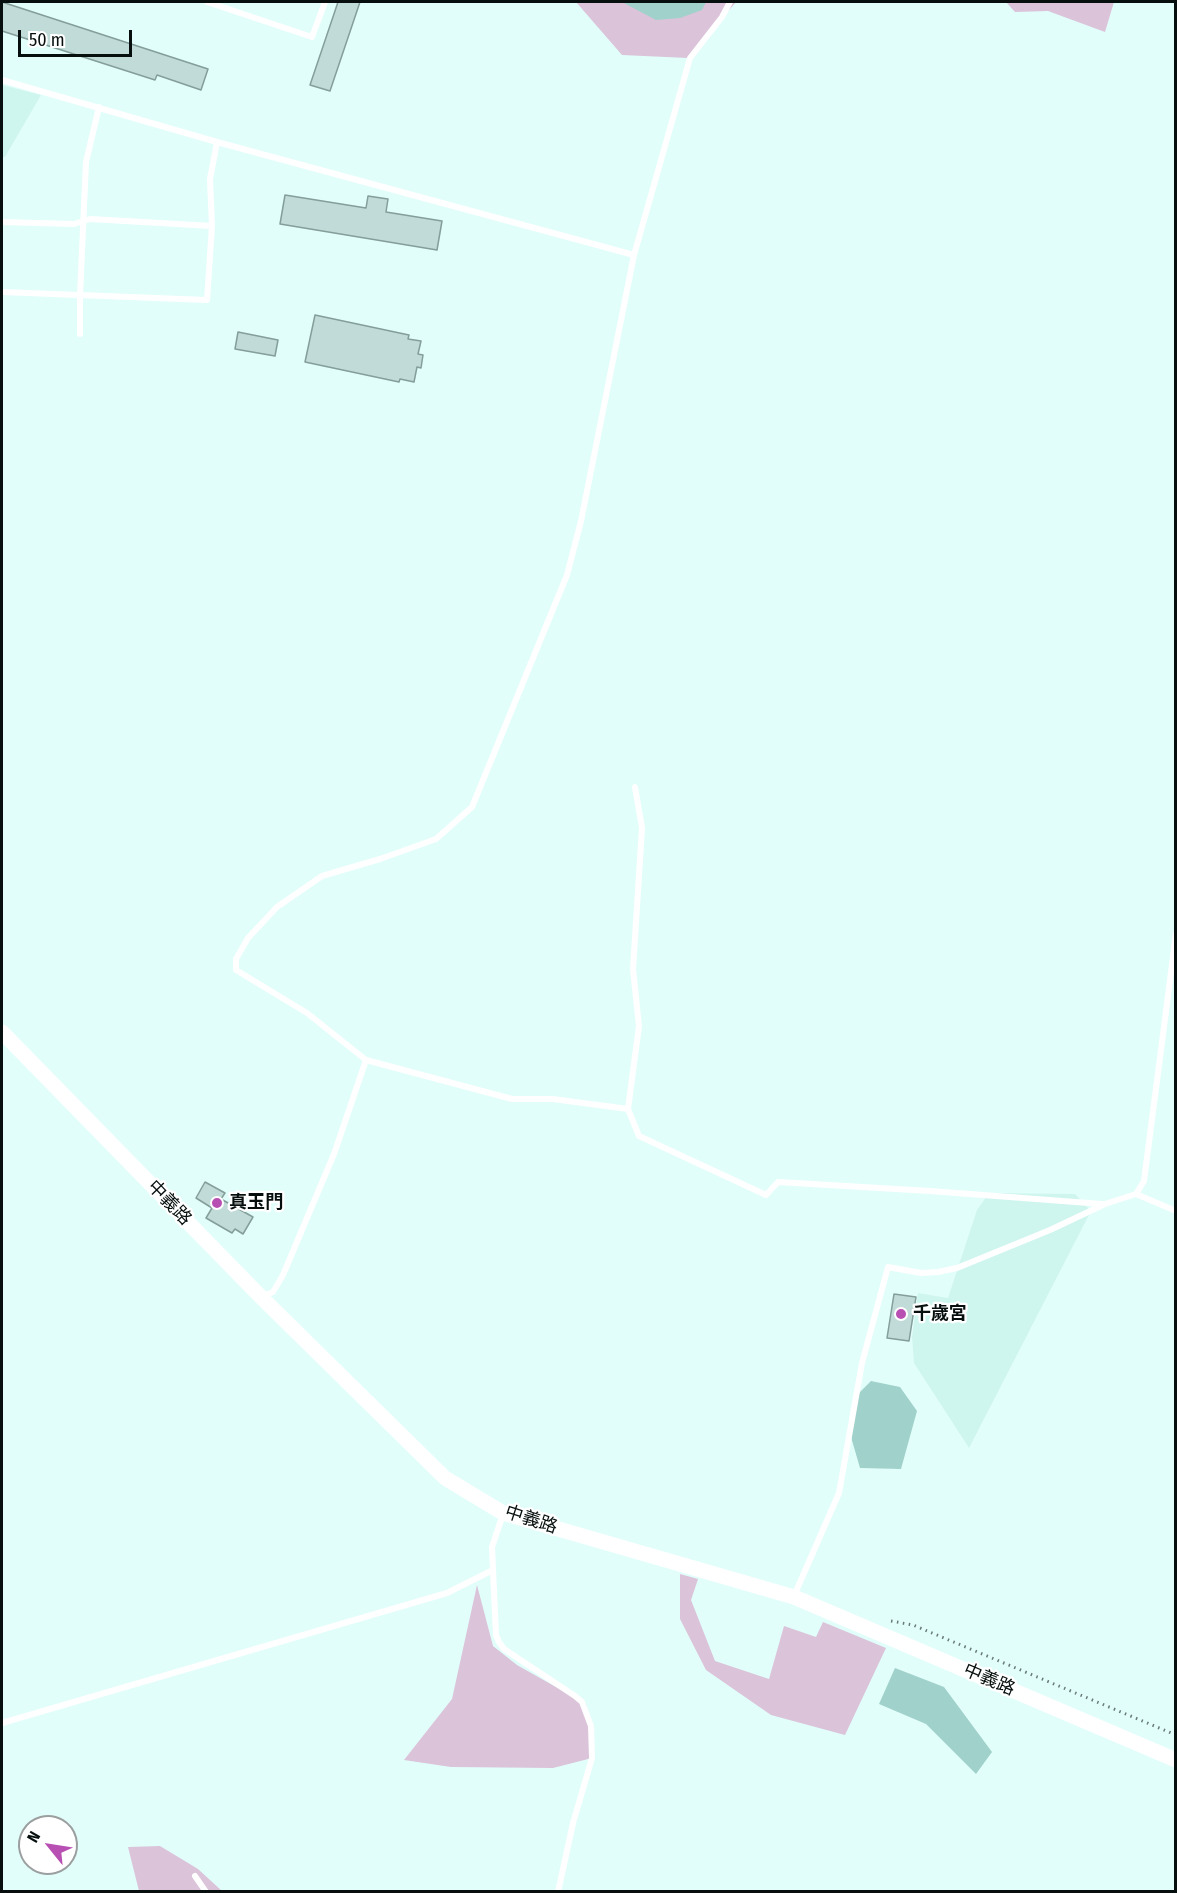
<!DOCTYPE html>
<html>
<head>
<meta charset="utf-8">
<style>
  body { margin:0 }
  #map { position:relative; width:1177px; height:1893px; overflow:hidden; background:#e2fefa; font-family:"Fira Sans Condensed",sans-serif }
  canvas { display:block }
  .frame { position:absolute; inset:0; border:3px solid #060f0e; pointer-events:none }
  .north { position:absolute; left:18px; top:1815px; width:60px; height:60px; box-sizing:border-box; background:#fff; border:2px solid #9b9f9f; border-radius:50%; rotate:300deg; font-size:16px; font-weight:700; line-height:24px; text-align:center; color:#060f0e }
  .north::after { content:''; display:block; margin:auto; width:21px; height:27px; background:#b850b3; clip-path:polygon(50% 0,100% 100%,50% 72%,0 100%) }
  .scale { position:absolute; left:18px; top:30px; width:114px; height:27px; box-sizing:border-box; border:3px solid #060f0e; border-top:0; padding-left:8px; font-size:18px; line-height:21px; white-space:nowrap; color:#060f0e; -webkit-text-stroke:4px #fff; paint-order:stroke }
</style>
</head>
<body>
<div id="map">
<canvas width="1177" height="1893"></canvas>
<div class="frame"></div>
<div class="north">N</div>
<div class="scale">50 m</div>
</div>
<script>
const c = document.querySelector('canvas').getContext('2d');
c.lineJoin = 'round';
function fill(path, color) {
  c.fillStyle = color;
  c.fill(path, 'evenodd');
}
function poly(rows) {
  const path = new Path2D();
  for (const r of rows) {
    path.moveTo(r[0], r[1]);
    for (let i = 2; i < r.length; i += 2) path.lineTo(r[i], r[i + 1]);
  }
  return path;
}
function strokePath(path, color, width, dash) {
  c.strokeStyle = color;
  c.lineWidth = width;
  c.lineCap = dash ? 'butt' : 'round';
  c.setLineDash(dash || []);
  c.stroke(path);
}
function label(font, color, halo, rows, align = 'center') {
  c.font = font + ' "Fira Sans Condensed","Noto Sans TC",sans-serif';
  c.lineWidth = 4.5;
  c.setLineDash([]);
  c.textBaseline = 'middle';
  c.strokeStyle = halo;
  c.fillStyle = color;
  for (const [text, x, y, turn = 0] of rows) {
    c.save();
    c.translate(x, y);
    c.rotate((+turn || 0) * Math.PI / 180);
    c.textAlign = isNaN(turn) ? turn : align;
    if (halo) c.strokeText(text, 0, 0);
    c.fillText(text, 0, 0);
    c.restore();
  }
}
fill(poly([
  [2,85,41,95,5,157,2,157],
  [989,1193,1075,1194,1091,1211,969,1448,914,1363,912,1337,918,1293,948,1298,977,1210]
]), '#cff5ef');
fill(poly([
  [576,2,736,2,688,58,622,55],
  [1006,2,1114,2,1105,32,1048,11,1015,12],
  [680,1574,698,1579,691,1600,715,1661,769,1679,784,1626,816,1637,823,1622,886,1648,845,1735,771,1715,706,1670,680,1619],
  [477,1585,493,1646,517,1665,586,1704,593,1731,592,1758,553,1768,451,1767,404,1760,452,1699],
  [160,1846,198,1869,222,1891,139,1891,128,1847]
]), '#dbc3d9');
fill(poly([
  [622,2,706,2,702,10,680,18,656,20],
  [871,1381,900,1387,917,1411,901,1469,860,1468,851,1437,856,1396],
  [895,1668,944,1687,992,1752,976,1774,926,1724,879,1704]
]), '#a0d1cb');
const building = poly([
  [2,2,208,69,201,90,157,75,155,80,2,31,2,2],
  [338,2,360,2,330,91,310,85,338,2],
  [285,195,366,208,368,196,388,199,386,212,442,221,437,250,280,224,285,195],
  [315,315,409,335,408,339,421,341,418,354,423,355,421,368,417,367,414,382,400,379,399,382,305,362,315,315],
  [238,332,278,340,275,356,235,349,238,332],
  [205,1182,225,1193,221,1199,253,1217,243,1234,235,1229,232,1233,206,1218,212,1208,196,1198,205,1182],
  [894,1294,916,1297,909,1341,887,1338,894,1294]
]);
fill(building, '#c0dbd8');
strokePath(building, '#849e9a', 1.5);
strokePath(poly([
  [891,1621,913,1625,1176,1735]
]), '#697b78', 3, [1.5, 4.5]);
strokePath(poly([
  [207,2,312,37,325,2],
  [2,80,217,142,634,255],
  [2,222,74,224,90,219,212,226],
  [2,292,207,300,212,226,210,179,217,142],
  [80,334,80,295,86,162,99,107],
  [635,787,642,828,633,969,639,1026,628,1109,639,1136,766,1195,778,1182,930,1191,1102,1204],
  [366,1060,512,1099,553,1099,628,1109],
  [1136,1194,1176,1211],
  [261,1297,273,1292,283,1275,334,1154,366,1060,307,1013,236,970,236,959,248,938,277,907,322,876,380,859,436,839,472,807,567,575,581,521,634,255,690,58,722,17,730,2],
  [493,1570,496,1635,499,1642,504,1649,575,1696,582,1702,591,1726,592,1758,573,1823,558,1892],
  [794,1596,839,1493,862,1363,888,1267,921,1273,938,1272,957,1268,1050,1230,1105,1204,1136,1194,1144,1181,1176,934],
  [2,1723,447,1593,493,1570,492,1547,503,1514],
  [195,1876,206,1892]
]), '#fff', 6);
strokePath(poly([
  [2,1032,261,1297,445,1478,503,1513,794,1597,1176,1760]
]), '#fff', 15);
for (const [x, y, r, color] of [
  [217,1203,6,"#b850b3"],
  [901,1314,6,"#b850b3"]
]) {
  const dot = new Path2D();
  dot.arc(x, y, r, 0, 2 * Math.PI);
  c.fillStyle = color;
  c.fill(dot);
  strokePath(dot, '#fff', 2);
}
label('18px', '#060f0e', '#fff', [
  ["中義路",169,1203,46],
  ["中義路",531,1520,18],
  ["中義路",989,1680,23]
]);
label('bold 18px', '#060f0e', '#fff', [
  ["真玉門",229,1203],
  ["千歲宮",913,1314]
], 'left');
</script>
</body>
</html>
